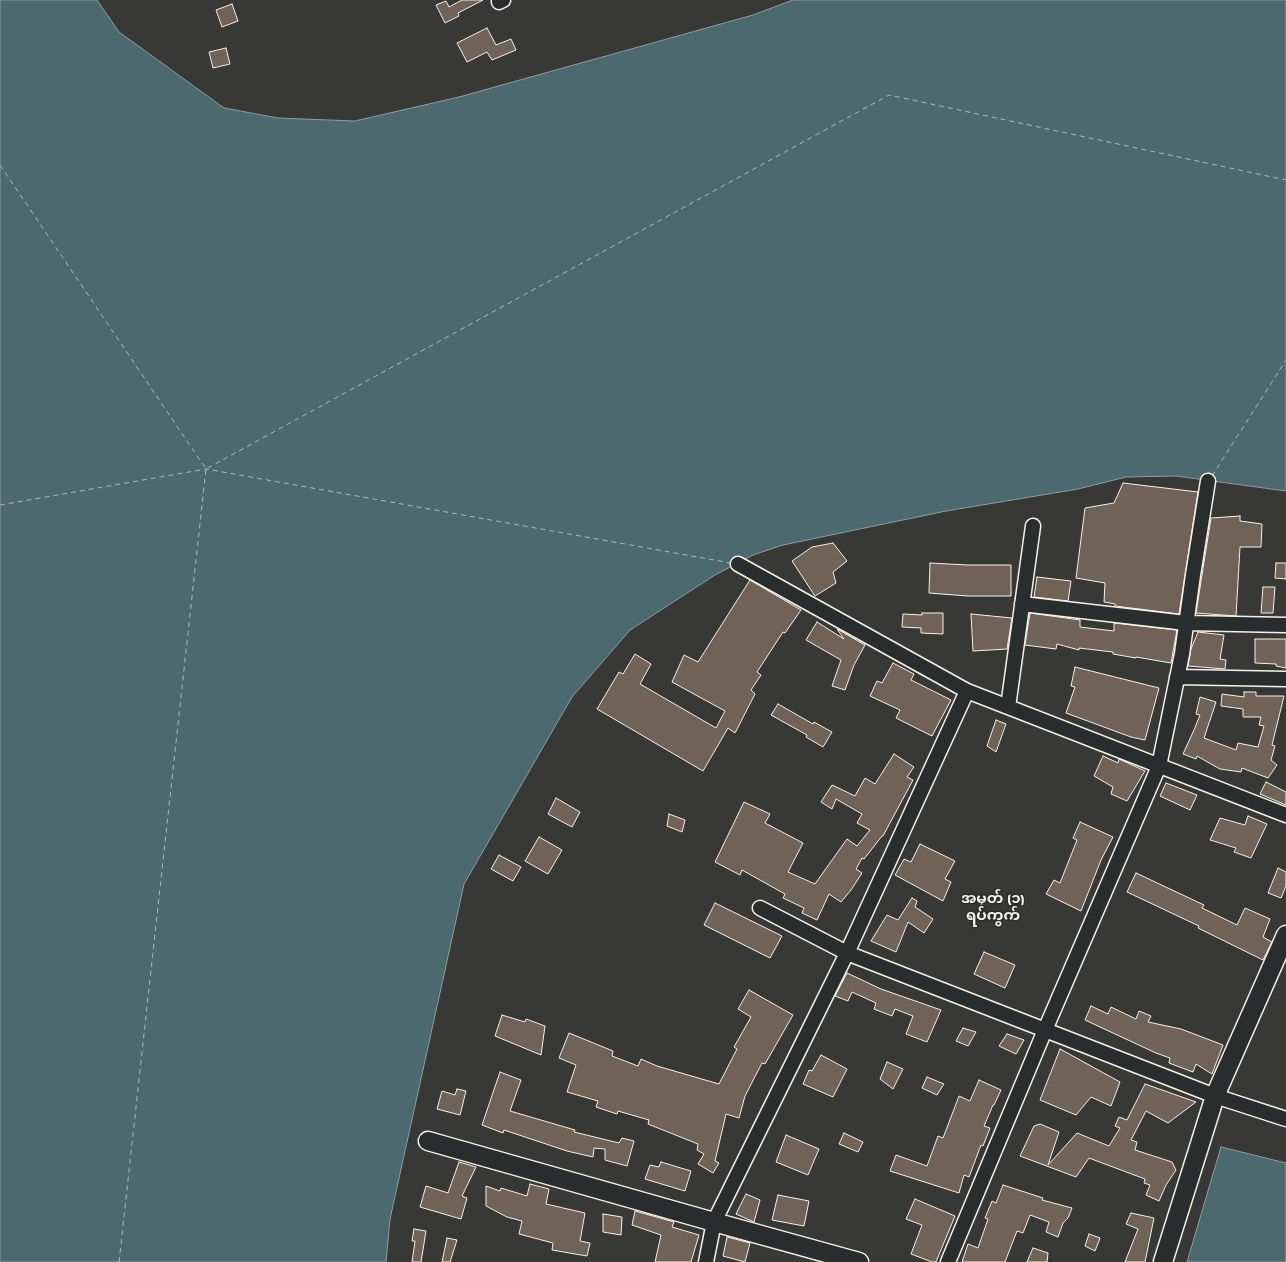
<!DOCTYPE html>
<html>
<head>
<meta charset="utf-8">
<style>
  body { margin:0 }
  canvas { display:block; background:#383836 }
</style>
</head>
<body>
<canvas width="1286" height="1262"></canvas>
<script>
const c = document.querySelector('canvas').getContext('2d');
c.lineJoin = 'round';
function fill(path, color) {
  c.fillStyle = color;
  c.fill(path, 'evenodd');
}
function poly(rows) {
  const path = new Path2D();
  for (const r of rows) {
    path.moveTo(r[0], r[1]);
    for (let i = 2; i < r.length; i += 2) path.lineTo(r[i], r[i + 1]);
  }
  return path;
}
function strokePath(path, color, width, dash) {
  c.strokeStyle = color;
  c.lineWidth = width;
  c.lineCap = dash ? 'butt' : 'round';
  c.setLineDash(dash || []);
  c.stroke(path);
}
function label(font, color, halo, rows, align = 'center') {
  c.font = font + ' "Gochi Hand","Noto Sans Myanmar",sans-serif';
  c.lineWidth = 3;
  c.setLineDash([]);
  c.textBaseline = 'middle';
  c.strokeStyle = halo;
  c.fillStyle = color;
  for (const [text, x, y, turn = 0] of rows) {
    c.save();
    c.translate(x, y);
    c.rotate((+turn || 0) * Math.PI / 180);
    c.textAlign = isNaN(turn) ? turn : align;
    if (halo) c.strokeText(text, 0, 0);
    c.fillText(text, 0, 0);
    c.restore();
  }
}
const water = poly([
  [0,0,97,0,119,32,224,108,278,118,355,121,459,97,753,15,793,0,1286,0,1286,491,1176,476,1126,477,1078,489,946,511,783,545,753,555,715,575,630,630,572,697,464,884,390,1219,386,1262,0,1262,0,0],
  [1221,1147,1286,1163,1286,1262,1187,1262,1221,1147]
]);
fill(water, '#4b696e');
strokePath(water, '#8f9f9f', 1);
strokePath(poly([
  [0,165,206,469,889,95,1286,180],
  [1212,476,1286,360],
  [0,505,206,469,731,563],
  [119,1262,206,469]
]), '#b0bbb7', 1, [5, 4]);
const building = poly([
  [462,0,483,0,458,13,459,16,445,23,436,5,446,1,449,7,462,0],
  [232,4,238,21,222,27,216,10,232,4],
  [487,28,496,45,511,39,516,50,492,60,487,52,467,62,457,43,487,28],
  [226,48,230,64,213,68,209,52,226,48],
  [1123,483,1198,492,1179,614,1115,606,1115,604,1104,602,1105,583,1076,578,1085,508,1114,503,1123,483],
  [1240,516,1240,521,1262,524,1261,547,1240,547,1236,616,1196,613,1211,518,1240,516],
  [833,543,847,561,833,572,836,583,815,596,792,561,812,547,833,543],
  [930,563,968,565,1011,565,1011,596,968,596,929,593,930,563],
  [1276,563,1286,563,1286,579,1275,578,1276,563],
  [1037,577,1071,581,1068,601,1034,597,1037,577],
  [750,580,801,610,785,633,783,632,757,672,761,675,751,690,755,694,735,733,728,728,703,771,597,709,619,672,623,674,635,654,651,664,640,684,716,728,725,711,672,682,684,655,698,662,750,580],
  [1263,587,1275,587,1273,613,1261,613,1263,587],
  [922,613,943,613,943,634,921,633,921,628,902,627,903,614,922,615,922,613],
  [1030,613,1080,620,1080,627,1114,631,1114,623,1177,630,1171,663,1136,657,1136,658,1113,654,1113,652,1079,648,1079,650,1057,644,1056,649,1025,645,1030,613],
  [971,614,1012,618,1007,649,973,651,971,614],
  [817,622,844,639,837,629,865,645,854,665,845,690,832,686,841,660,806,640,817,622],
  [1198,632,1224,635,1220,659,1226,660,1225,669,1188,666,1191,649,1198,632],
  [1255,639,1286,639,1286,668,1276,666,1276,664,1255,663,1255,639],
  [893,663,914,674,911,680,951,700,932,736,896,718,900,710,870,696,877,681,882,683,893,663],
  [1075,667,1159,688,1145,740,1131,737,1066,713,1075,687,1071,686,1075,667],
  [1244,692,1256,692,1256,696,1284,696,1272,745,1275,746,1271,760,1277,765,1268,778,1242,768,1241,772,1220,769,1197,756,1196,759,1183,754,1194,730,1200,715,1196,714,1200,697,1216,702,1204,738,1236,750,1238,743,1258,747,1264,726,1259,725,1261,717,1243,717,1243,709,1221,706,1222,694,1244,697,1244,692],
  [778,704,813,724,814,722,832,732,823,747,806,737,807,735,771,715,778,704],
  [996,720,1006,724,996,752,987,746,996,720],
  [894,754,914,767,907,777,913,780,883,836,882,836,864,859,862,858,856,869,862,873,851,890,841,902,829,894,817,920,802,913,804,908,783,898,785,894,742,870,740,875,715,862,744,802,770,814,765,823,803,843,788,872,815,884,847,839,857,846,870,830,857,823,862,814,836,799,832,809,821,802,832,785,855,796,865,778,875,784,894,754],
  [1103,756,1118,763,1119,759,1145,771,1127,801,1111,794,1113,787,1094,776,1103,756],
  [1266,782,1286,792,1286,805,1260,794,1266,782],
  [1166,783,1197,795,1190,810,1160,796,1166,783],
  [556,798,580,812,572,827,548,814,556,798],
  [669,814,685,820,682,832,667,826,669,814],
  [1248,816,1267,824,1251,858,1234,852,1236,848,1210,840,1220,818,1245,825,1248,816],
  [1080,822,1113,837,1101,860,1081,911,1046,894,1054,880,1060,883,1077,840,1073,838,1080,822],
  [539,837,562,850,548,874,525,861,539,837],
  [920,844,955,861,945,879,951,882,943,901,895,875,904,859,911,862,920,844],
  [499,855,521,867,513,881,491,869,499,855],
  [1278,868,1286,872,1286,886,1281,898,1268,893,1278,868],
  [1136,873,1204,905,1202,908,1237,925,1245,908,1270,919,1263,937,1272,942,1263,960,1198,928,1199,926,1127,892,1136,873],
  [912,898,917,901,915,907,933,919,924,933,908,922,896,952,871,941,887,915,898,920,912,898],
  [715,903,782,936,770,958,704,925,715,903],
  [984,952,1015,965,1005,988,974,974,984,952],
  [847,973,881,989,941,1010,927,1042,906,1034,913,1016,895,1009,892,1016,874,1009,876,1003,852,992,848,1001,835,996,847,973],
  [749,990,793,1015,765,1064,762,1063,745,1096,739,1118,726,1114,715,1161,719,1163,713,1173,698,1164,704,1154,697,1150,698,1144,648,1124,649,1120,618,1111,617,1114,596,1107,598,1101,567,1092,576,1065,559,1058,569,1033,613,1051,612,1056,638,1066,641,1059,657,1066,719,1084,737,1049,734,1047,751,1017,738,1009,749,990],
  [1091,1006,1108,1014,1111,1007,1136,1019,1139,1011,1151,1016,1148,1022,1181,1029,1223,1045,1212,1074,1196,1064,1193,1072,1169,1063,1170,1058,1156,1053,1085,1020,1091,1006],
  [502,1015,525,1022,526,1019,545,1026,541,1055,495,1036,502,1015],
  [963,1028,976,1032,968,1046,956,1041,963,1028],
  [1007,1034,1024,1040,1016,1054,999,1046,1007,1034],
  [1060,1049,1120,1082,1111,1106,1091,1097,1076,1115,1040,1100,1060,1049],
  [821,1055,847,1069,833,1097,803,1084,809,1070,812,1071,821,1055],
  [887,1062,903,1069,893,1089,880,1079,887,1062],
  [500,1072,521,1080,510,1111,575,1130,574,1132,619,1143,622,1138,634,1141,627,1166,605,1160,605,1149,594,1148,593,1157,567,1151,504,1130,503,1133,482,1125,500,1072],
  [927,1077,944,1084,937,1095,922,1088,927,1077],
  [979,1080,1001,1090,994,1105,993,1105,984,1126,990,1128,983,1146,981,1145,969,1177,964,1175,959,1193,890,1171,896,1155,927,1166,938,1136,943,1138,959,1096,970,1101,979,1080],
  [1145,1084,1196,1102,1168,1123,1146,1111,1131,1140,1137,1142,1135,1150,1172,1162,1176,1170,1166,1185,1159,1201,1146,1195,1150,1185,1144,1183,1145,1179,1089,1158,1076,1177,1020,1156,1034,1126,1040,1124,1059,1132,1048,1165,1077,1133,1109,1146,1120,1128,1115,1126,1119,1117,1127,1120,1145,1084],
  [457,1089,466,1091,460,1115,437,1109,442,1091,455,1095,457,1089],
  [844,1133,863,1142,858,1152,839,1144,844,1133],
  [786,1135,819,1149,808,1175,776,1162,786,1135],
  [459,1162,476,1167,462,1196,467,1198,461,1219,420,1207,426,1186,448,1193,459,1162],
  [661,1162,691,1171,685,1191,645,1179,650,1165,659,1167,661,1162],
  [530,1184,549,1189,546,1204,585,1213,580,1241,590,1243,587,1256,552,1250,553,1243,519,1234,522,1221,507,1217,486,1206,486,1186,500,1191,501,1188,527,1196,530,1184],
  [1003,1185,1043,1198,1042,1200,1072,1208,1068,1218,1063,1223,1058,1237,1046,1232,1049,1222,1030,1215,1023,1233,1017,1231,1005,1262,962,1262,968,1244,978,1248,988,1219,985,1218,992,1201,996,1203,1003,1185],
  [746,1194,760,1200,754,1222,736,1214,746,1194],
  [778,1195,809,1201,804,1226,772,1220,778,1195],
  [915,1199,955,1216,936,1262,932,1262,911,1254,922,1225,906,1219,915,1199],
  [635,1211,674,1222,672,1227,699,1235,691,1262,655,1262,661,1235,632,1225,635,1211],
  [1131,1213,1154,1218,1145,1262,1125,1262,1138,1229,1126,1224,1131,1213],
  [603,1214,622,1217,621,1235,603,1232,603,1214],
  [414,1229,426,1231,421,1262,412,1262,415,1241,412,1241,414,1229],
  [1089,1234,1100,1238,1095,1251,1085,1246,1089,1234],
  [727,1237,750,1243,745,1262,723,1256,727,1237],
  [447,1238,457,1240,450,1262,442,1262,447,1238],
  [1033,1248,1048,1253,1047,1262,1027,1262,1033,1248]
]);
fill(building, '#706257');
strokePath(building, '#f4f1e8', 1);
const minor = poly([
  [499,0,499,2,503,0],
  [738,564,967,691,1286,815],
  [1022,604,1186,623,1286,625],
  [1177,677,1286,679],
  [1008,707,1033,526],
  [760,908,847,953,1215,1096,1286,1119],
  [706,1262,714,1222,847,953,967,691],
  [948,1262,1045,1030,1159,766,1182,654,1193,575,1208,481]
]);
const tertiary = poly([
  [428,1141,714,1222,859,1262],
  [1163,1262,1215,1096,1286,935]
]);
strokePath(minor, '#f4f1e8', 17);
strokePath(tertiary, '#f4f1e8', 21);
strokePath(minor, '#2a2d2e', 14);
strokePath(tertiary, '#2a2d2e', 18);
label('bold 15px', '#f4f1e8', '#2a2d2e', [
  ["အမှတ် (၁)",993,901],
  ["ရပ်ကွက်",993,918]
]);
</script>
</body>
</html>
